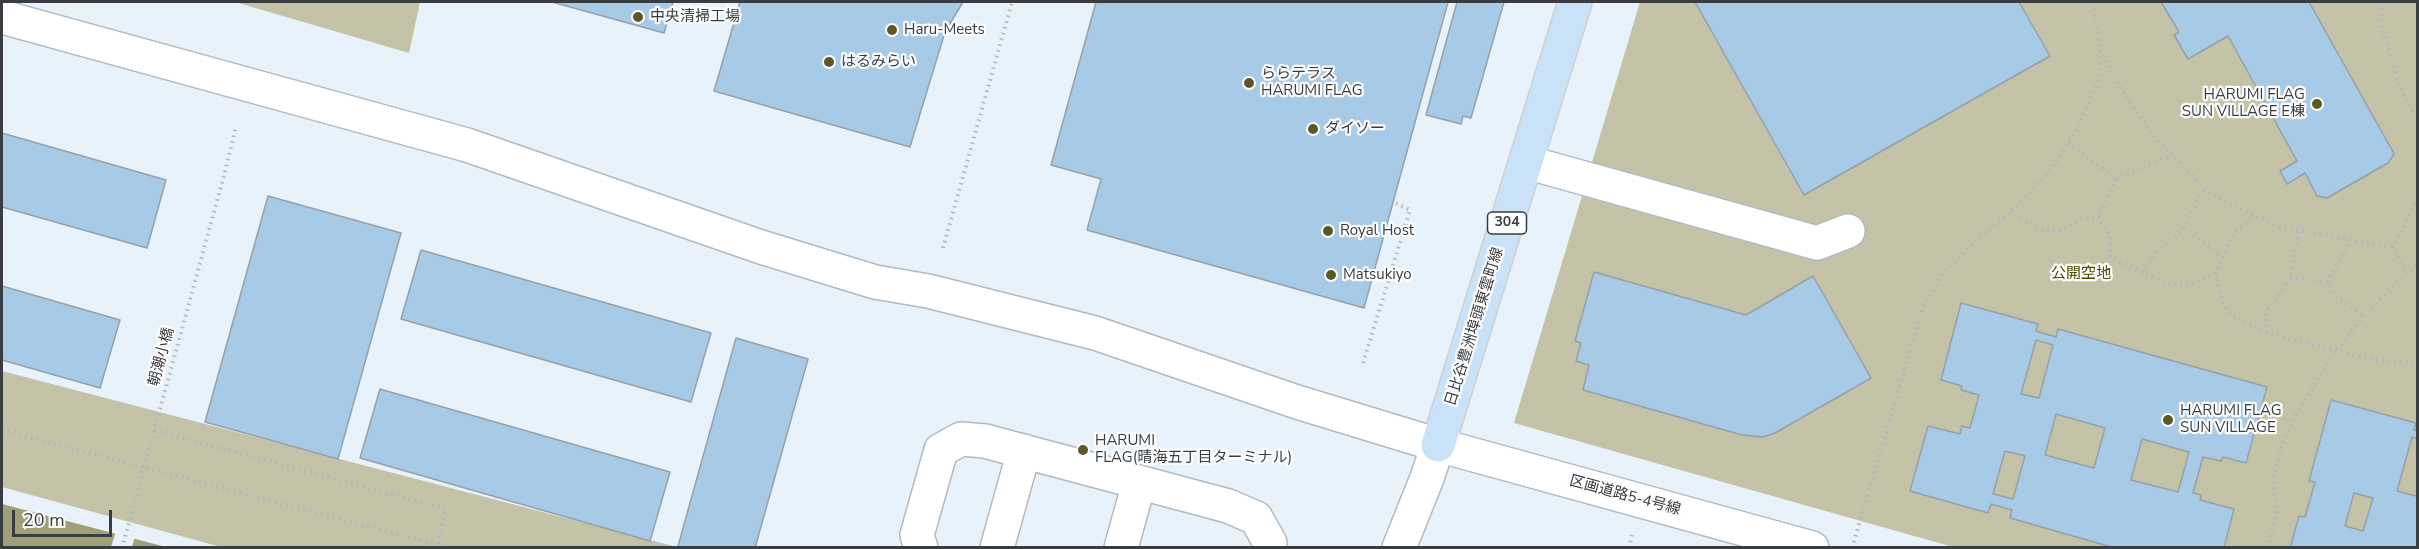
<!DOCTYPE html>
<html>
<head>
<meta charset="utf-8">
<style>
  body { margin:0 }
  #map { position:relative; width:2419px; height:549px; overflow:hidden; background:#e7f2fb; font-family:"Nunito Sans",sans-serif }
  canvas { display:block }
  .frame { position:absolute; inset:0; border:3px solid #393d41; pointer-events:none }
  .scale { position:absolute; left:12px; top:510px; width:100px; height:27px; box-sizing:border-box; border:3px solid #393d41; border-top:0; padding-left:8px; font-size:18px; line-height:21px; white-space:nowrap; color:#393d41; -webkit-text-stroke:4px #fdfdfd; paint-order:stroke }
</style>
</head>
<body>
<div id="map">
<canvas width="2419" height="549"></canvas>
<div class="frame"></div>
<div class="scale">20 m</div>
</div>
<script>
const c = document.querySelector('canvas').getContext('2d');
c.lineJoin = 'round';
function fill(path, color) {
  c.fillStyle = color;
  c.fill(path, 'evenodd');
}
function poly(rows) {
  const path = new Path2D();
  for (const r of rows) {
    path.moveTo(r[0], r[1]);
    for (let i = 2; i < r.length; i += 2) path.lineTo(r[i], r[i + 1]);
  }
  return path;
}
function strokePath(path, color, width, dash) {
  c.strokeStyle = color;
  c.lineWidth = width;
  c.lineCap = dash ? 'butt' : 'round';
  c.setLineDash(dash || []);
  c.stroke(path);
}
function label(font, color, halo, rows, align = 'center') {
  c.font = font + ' "Nunito Sans","Noto Sans JP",sans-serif';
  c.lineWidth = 4.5;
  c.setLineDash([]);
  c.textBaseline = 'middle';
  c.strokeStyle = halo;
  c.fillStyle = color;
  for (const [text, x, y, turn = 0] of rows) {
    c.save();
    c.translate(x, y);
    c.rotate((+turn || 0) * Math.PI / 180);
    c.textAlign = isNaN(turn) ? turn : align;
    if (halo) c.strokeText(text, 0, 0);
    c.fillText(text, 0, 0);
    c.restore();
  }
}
fill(poly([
  [235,2,420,2,409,53],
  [1640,2,2417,2,2417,547,1953,547,1514,423],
  [2,371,677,547,221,547,2,487]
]), '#c4c3a7');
fill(poly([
  [2,504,166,547,2,547]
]), '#a19f77');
fill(poly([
  [116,531,135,536,132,547,111,547]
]), '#e7f2fb');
const building = poly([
  [552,2,673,2,664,33,552,2],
  [740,2,963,2,945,32,910,147,714,91,740,2],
  [1096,2,1448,2,1364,308,1087,230,1101,179,1051,165,1096,2],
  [1457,2,1504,2,1471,118,1463,116,1461,124,1426,115,1457,2],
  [1695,2,2019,2,2050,56,1804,195,1695,2],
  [2161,2,2309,2,2392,150,2394,154,2388,163,2327,198,2317,196,2305,173,2287,184,2280,171,2297,161,2228,36,2188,59,2174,35,2179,32,2161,2],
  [2,133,166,180,147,248,2,207,2,133],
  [268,196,401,233,338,459,205,422,268,196],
  [421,250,711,333,691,402,401,319,421,250],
  [1594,272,1746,315,1813,276,1871,378,1775,433,1763,437,1742,435,1583,390,1589,365,1576,361,1581,343,1575,341,1594,272],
  [2,286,120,320,100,388,2,360,2,286],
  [1961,303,2038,324,2036,331,2056,337,2058,329,2267,387,2246,463,2223,457,2221,461,2203,457,2193,493,2201,495,2200,500,2234,509,2224,548,2115,548,2010,518,2012,510,1991,504,1988,513,1910,491,1928,426,1960,434,1962,426,1970,428,1979,395,1961,390,1962,386,1941,380,1961,303],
  [2036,340,2053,345,2039,398,2021,394,2036,340],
  [2056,414,2105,428,2094,468,2045,455,2056,414],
  [2142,439,2189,452,2178,492,2131,480,2142,439],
  [2005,451,2025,456,2013,499,1993,494,2005,451],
  [736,338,808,359,755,548,684,548,678,546,736,338],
  [380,389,670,472,650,541,360,458,380,389],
  [2331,400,2416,423,2414,430,2418,431,2418,439,2412,437,2397,491,2416,496,2418,492,2418,548,2290,548,2299,516,2305,517,2315,482,2309,481,2331,400],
  [2354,493,2373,498,2363,531,2345,526,2354,493]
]);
fill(building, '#a7cae7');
strokePath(building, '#97a1a9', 1.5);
const minor = poly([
  [2,17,467,145,761,247,875,282,928,291,1095,333,1297,402,1438,445,1812,548],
  [1526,162,1817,243,1848,231],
  [921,548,917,535,941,450,961,439,985,441,1228,506,1256,518,1270,543,1269,548],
  [997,548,1024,451],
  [1121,548,1139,483],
  [1399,548,1427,478,1438,445]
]);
const major = poly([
  [1438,445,1575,2]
]);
strokePath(minor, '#b0bac2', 36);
strokePath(major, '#cfd0d1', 36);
strokePath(poly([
  [2384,2,2381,22,2392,62,2403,94,2418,119],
  [2100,50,2124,94,2152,133,2204,188,2234,207,2281,227,2393,248,2407,272],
  [2068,143,2116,179,2099,217],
  [225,172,236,126],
  [2116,179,2171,155],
  [2010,212,2041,229,2060,231,2082,219,2099,217,2110,237,2110,257,2165,284,2187,285,2215,274,2222,300,2232,316,2267,333,2375,360,2418,364],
  [2184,228,2222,257],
  [943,248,1012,2],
  [2393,248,2418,198],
  [2142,272,2157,252,2184,228,2204,188],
  [2215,274,2234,233,2255,215],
  [2290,278,2327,282,2336,296,2364,316],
  [2327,282,2351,241],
  [2267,333,2266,313,2290,278,2299,231],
  [1363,363,1410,210,1393,202],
  [2,430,450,548],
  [154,430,446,509,438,544],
  [1629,548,1632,535],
  [1852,548,1922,310,1943,273,1976,241,2010,212,2050,170,2076,131,2099,79,2100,50,2093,2],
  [2268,548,2277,513,2273,479,2282,445,2296,414,2336,351,2364,316,2407,272,2418,264]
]), '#afb8bf', 4, [1.5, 4.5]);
strokePath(minor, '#fff', 33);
strokePath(major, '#cae2f8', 33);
strokePath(poly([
  [122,548,225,172]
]), '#afb8bf', 4, [1.5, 4.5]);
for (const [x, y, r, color] of [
  [638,17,6,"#5c5824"],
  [892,30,6,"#5c5824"],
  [829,62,6,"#5c5824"],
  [1249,83,6,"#5c5824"],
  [2317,104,6,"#5c5824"],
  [1313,129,6,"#5c5824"],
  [1328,231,6,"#5c5824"],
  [1331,275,6,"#5c5824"],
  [2168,420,6,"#5c5824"],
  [1083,450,6,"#5c5824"]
]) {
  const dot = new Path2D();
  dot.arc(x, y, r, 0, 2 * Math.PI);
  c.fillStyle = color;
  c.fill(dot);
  strokePath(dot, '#fdfdfd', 2);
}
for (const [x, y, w] of [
  [1507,223,39]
]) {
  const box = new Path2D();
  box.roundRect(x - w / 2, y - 11, w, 22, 4.5);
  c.fillStyle = '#fdfdfd';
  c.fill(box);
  strokePath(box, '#393d41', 1.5);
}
label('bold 14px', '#393d41', null, [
  ["304",1507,223]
]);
label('15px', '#393d41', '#fdfdfd', [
  ["中央清掃工場",650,17],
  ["Haru-Meets",904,30],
  ["はるみらい",841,62],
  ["ららテラス",1261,74],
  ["HARUMI FLAG",1261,91],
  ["HARUMI FLAG",2305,95,"right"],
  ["SUN VILLAGE E棟",2305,112,"right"],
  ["ダイソー",1325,129],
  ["Royal Host",1340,231],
  ["Matsukiyo",1343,275],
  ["HARUMI FLAG",2180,411],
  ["SUN VILLAGE",2180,428],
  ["HARUMI",1095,441],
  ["FLAG(晴海五丁目ターミナル)",1095,458]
], 'left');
label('15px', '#4f4a00', '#fdfdfd', [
  ["公開空地",2081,274]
]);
label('15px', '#393d41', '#fdfdfd', [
  ["日比谷豊洲埠頭東雲町線",1475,327,-73],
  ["朝潮小橋",162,357,-75],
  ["区画道路5-4号線",1625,496,15]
]);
</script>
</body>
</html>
